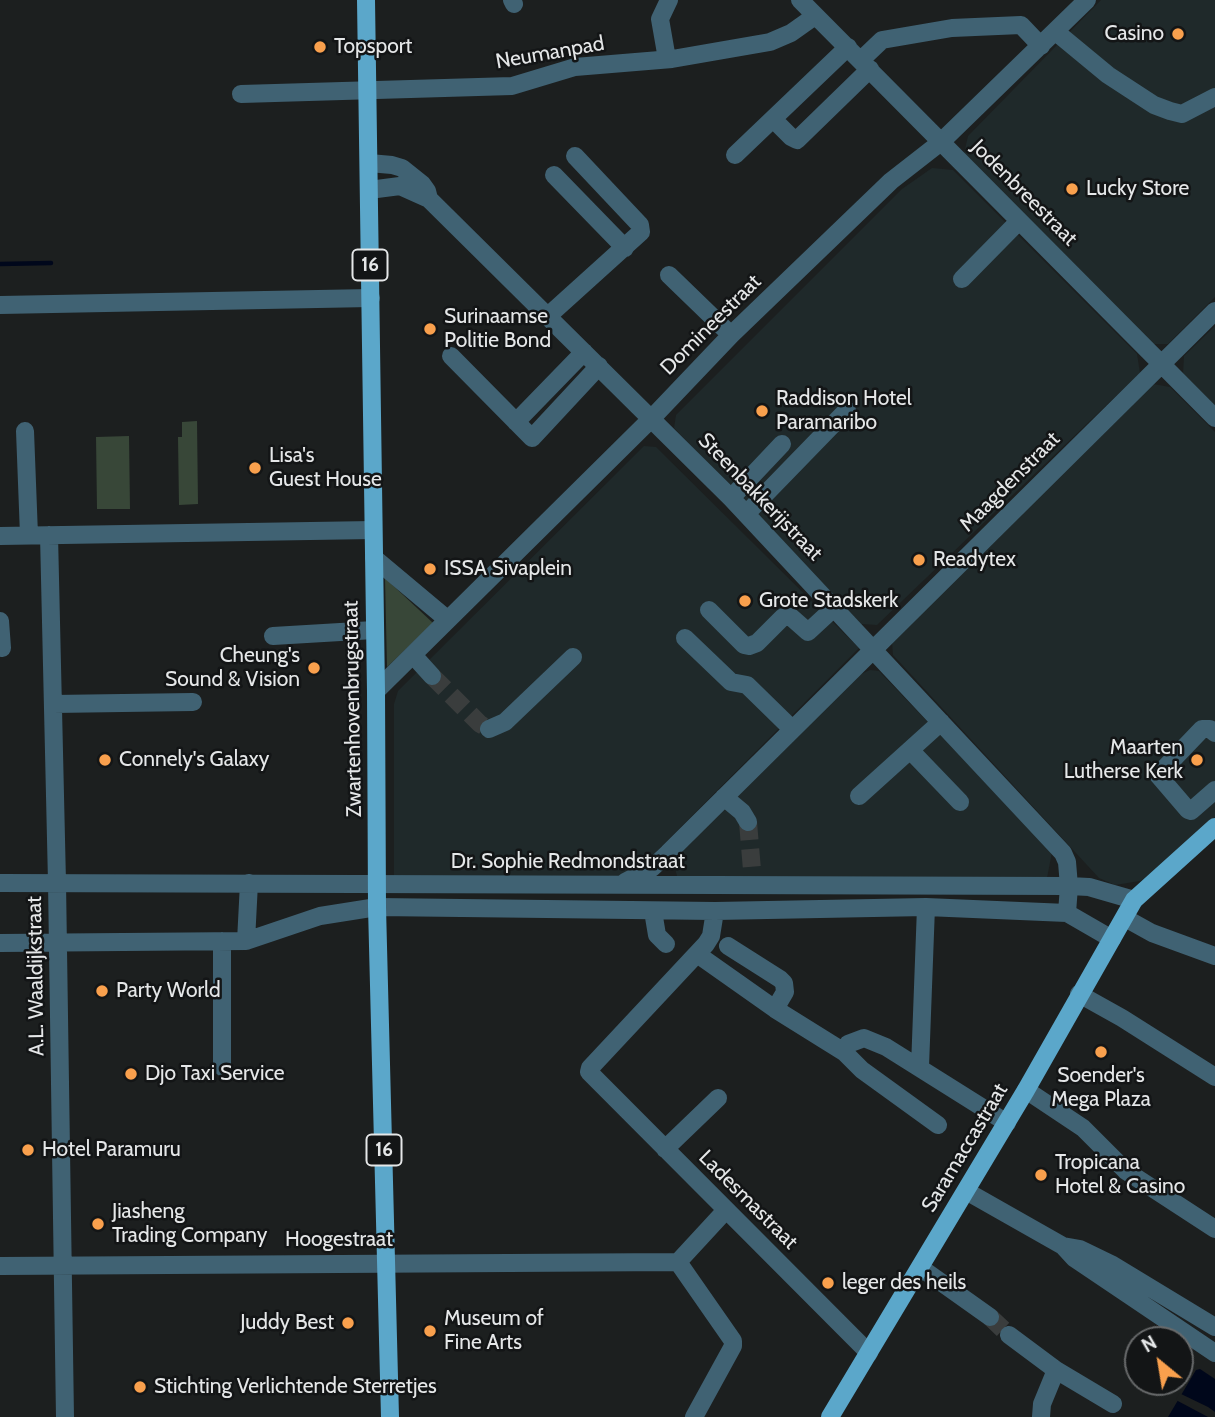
<!DOCTYPE html>
<html>
<head>
<meta charset="utf-8">
<style>
  body { margin:0 }
  #map { position:relative; width:1215px; height:1417px; overflow:hidden; background:#1c1f1f; font-family:Cabin,sans-serif }
  canvas { display:block }
  .north { position:absolute; left:1124px; top:1326px; width:70px; height:70px; box-sizing:border-box; background:#131516; border:2px solid #67696a; border-radius:50%; rotate:330deg; font-size:19px; font-weight:700; line-height:28px; text-align:center; color:#e5e7e8 }
  .north::after { content:''; display:block; margin:auto; width:24px; height:32px; background:#f9a04d; clip-path:polygon(50% 0,100% 100%,50% 72%,0 100%) }
</style>
</head>
<body>
<div id="map">
<canvas width="1215" height="1417"></canvas>
<div class="north">N</div>
</div>
<script>
const c = document.querySelector('canvas').getContext('2d');
c.lineJoin = 'round';
function fill(path, color) {
  c.fillStyle = color;
  c.fill(path, 'evenodd');
}
function poly(rows) {
  const path = new Path2D();
  for (const r of rows) {
    path.moveTo(r[0], r[1]);
    for (let i = 2; i < r.length; i += 2) path.lineTo(r[i], r[i + 1]);
  }
  return path;
}
function strokePath(path, color, width, dash) {
  c.strokeStyle = color;
  c.lineWidth = width;
  c.lineCap = dash ? 'butt' : 'round';
  c.setLineDash(dash || []);
  c.stroke(path);
}
function label(font, color, halo, rows, align = 'center') {
  c.font = font + ' Cabin,sans-serif';
  c.lineWidth = 5;
  c.setLineDash([]);
  c.textBaseline = 'middle';
  c.strokeStyle = halo;
  c.fillStyle = color;
  for (const [text, x, y, turn = 0] of rows) {
    c.save();
    c.translate(x, y);
    c.rotate((+turn || 0) * Math.PI / 180);
    c.textAlign = isNaN(turn) ? turn : align;
    if (halo) c.strokeText(text, 0, 0);
    c.fillText(text, 0, 0);
    c.restore();
  }
}
fill(poly([
  [1101,0,1215,0,1215,297,1168,344,1148,344,964,154,968,136],
  [932,168,953,170,1137,354,1140,373,877,625,861,624,674,428,676,415,902,189],
  [1215,326,1215,406,1183,374,1184,356],
  [1153,384,1170,387,1215,432,1215,817,1155,873,1140,881,1115,885,1099,878,893,655,892,642],
  [644,446,656,447,859,648,638,870,616,881,394,880,394,704,398,691],
  [870,670,879,671,1052,852,1046,883,677,876,674,864,682,851,857,676]
]), '#1f292a');
fill(poly([
  [197,421,198,504,179,505,178,437,182,437,182,422],
  [129,436,130,509,97,509,96,437],
  [385,578,433,623,387,667]
]), '#384738');
fill(poly([
  [1200,1369,1215,1379,1215,1417,1168,1417,1196,1370]
]), '#00071b');
fill(poly([
  [1179,1393,1208,1407,1215,1412,1215,1417,1208,1417,1176,1400]
]), '#1c1f1f');
strokePath(poly([
  [0,264,51,263]
]), '#00071b', 4.5);
strokePath(poly([
  [432,676,480,724,489,729],
  [748,822,752,870],
  [990,1317,1009,1335]
]), '#3a3d3d', 18, [18, 9]);
strokePath(poly([
  [512,0,514,4],
  [800,0,1215,418],
  [1056,32,1108,75,1154,105,1170,111,1182,114,1215,97],
  [667,59,660,19,669,0],
  [861,60,882,40,952,28,1021,25,1041,46],
  [241,94,512,86,575,67,672,59,770,42,791,33,815,16],
  [773,119,791,137,797,140,870,69],
  [735,155,848,47],
  [369,163,392,165,402,168,422,184,427,191,429,199],
  [554,175,625,248],
  [369,190,400,186,429,199,731,498,1063,853,1067,862,1069,886,1067,913],
  [669,275,731,335],
  [962,279,1019,221],
  [0,305,371,298],
  [548,316,641,232,640,225,575,156],
  [451,356,532,438,599,366],
  [516,422,584,352],
  [25,431,29,535],
  [731,498,782,444],
  [746,514,847,410],
  [49,535,57,882,65,1417],
  [0,536,373,530],
  [374,558,448,620],
  [709,610,744,645,749,646,757,643,783,617,791,617,808,632,834,608],
  [0,621,2,648],
  [273,636,374,630],
  [685,638,731,682,747,685,792,729],
  [413,655,432,676],
  [376,691,651,419,731,335,891,181,941,142,1087,0],
  [53,704,193,702],
  [489,729,505,722,573,657],
  [1215,733,1210,729,1202,729,1158,775,1188,810,1191,811,1215,790],
  [910,750,960,802],
  [859,796,941,722],
  [724,797,742,812,748,822],
  [625,882,652,868,668,853,1215,311],
  [0,883,1069,886,1089,887,1134,900],
  [653,911,657,935,666,944],
  [715,911,711,936,706,944,590,1068,589,1072,869,1353],
  [1125,918,1152,933,1215,956],
  [222,941,222,1067],
  [246,941,249,883],
  [0,943,246,941,320,916,377,907,715,911,926,907,1067,913,1112,939],
  [728,946,780,979,784,983,785,992,775,1009],
  [697,954,775,1009,844,1052,848,1044,864,1038,886,1047,1007,1123],
  [1079,994,1122,1018,1215,1077],
  [844,1052,862,1070,938,1125],
  [920,1067,926,907],
  [1026,1090,1083,1128,1126,1171,1215,1229],
  [665,1149,718,1098],
  [966,1191,1063,1246],
  [0,1266,678,1262],
  [921,1268,990,1317],
  [1215,1327,1111,1264,1080,1249,1063,1246,1074,1258,1215,1353],
  [1009,1335,1056,1370,1113,1404],
  [694,1417,733,1346,733,1341,678,1262,726,1210],
  [1041,1417,1042,1404,1056,1370]
]), '#406273', 18);
strokePath(poly([
  [366,0,376,691,377,907,390,1417],
  [830,1417,1026,1090,1134,900,1215,827]
]), '#5ba7ca', 18);
for (const [x, y, r, color] of [
  [1178,34,7,"#f9a04d"],
  [320,47,7,"#f9a04d"],
  [1072,189,7,"#f9a04d"],
  [430,329,7,"#f9a04d"],
  [762,411,7,"#f9a04d"],
  [255,468,7,"#f9a04d"],
  [919,560,7,"#f9a04d"],
  [430,569,7,"#f9a04d"],
  [745,601,7,"#f9a04d"],
  [314,668,7,"#f9a04d"],
  [105,760,7,"#f9a04d"],
  [1197,760,7,"#f9a04d"],
  [102,991,7,"#f9a04d"],
  [1101,1052,7,"#f9a04d"],
  [131,1074,7,"#f9a04d"],
  [28,1150,7,"#f9a04d"],
  [1041,1175,7,"#f9a04d"],
  [98,1224,7,"#f9a04d"],
  [828,1283,7,"#f9a04d"],
  [348,1323,7,"#f9a04d"],
  [430,1331,7,"#f9a04d"],
  [140,1387,7,"#f9a04d"]
]) {
  const dot = new Path2D();
  dot.arc(x, y, r, 0, 2 * Math.PI);
  c.fillStyle = color;
  c.fill(dot);
  strokePath(dot, '#131516', 2.5);
}
for (const [x, y, w] of [
  [370,265,35],
  [384,1150,35]
]) {
  const box = new Path2D();
  box.roundRect(x - w / 2, y - 15.5, w, 31, 5);
  c.fillStyle = '#131516';
  c.fill(box);
  strokePath(box, '#e5e7e8', 2);
}
label('bold 19px', '#e5e7e8', null, [
  ["16",370,265],
  ["16",384,1150]
]);
label('21px', '#e5e7e8', '#131516', [
  ["Casino",1164,34,"right"],
  ["Topsport",334,47],
  ["Lucky Store",1086,189],
  ["Surinaamse",444,317],
  ["Politie Bond",444,341],
  ["Raddison Hotel",776,399],
  ["Paramaribo",776,423],
  ["Lisa's",269,456],
  ["Guest House",269,480],
  ["Readytex",933,560],
  ["ISSA Sivaplein",444,569],
  ["Grote Stadskerk",759,601],
  ["Cheung's",300,656,"right"],
  ["Sound & Vision",300,680,"right"],
  ["Maarten",1183,748,"right"],
  ["Lutherse Kerk",1183,772,"right"],
  ["Connely's Galaxy",119,760],
  ["Party World",116,991],
  ["Djo Taxi Service",145,1074],
  ["Soender's",1101,1076,"center"],
  ["Mega Plaza",1101,1100,"center"],
  ["Hotel Paramuru",42,1150],
  ["Tropicana",1055,1163],
  ["Hotel & Casino",1055,1187],
  ["Jiasheng",112,1212],
  ["Trading Company",112,1236],
  ["leger des heils",842,1283],
  ["Museum of",444,1319],
  ["Fine Arts",444,1343],
  ["Juddy Best",334,1323,"right"],
  ["Stichting Verlichtende Sterretjes",154,1387]
], 'left');
label('21px', '#e5e7e8', '#131516', [
  ["Neumanpad",550,53,-10],
  ["Jodenbreestraat",1024,193,45],
  ["Domineestraat",711,325,-45],
  ["Maagdenstraat",1010,482,-45],
  ["Steenbakkerijstraat",760,497,46],
  ["Zwartenhovenbrugstraat",353,709,-91],
  ["Dr. Sophie Redmondstraat",568,862],
  ["A.L. Waaldijkstraat",36,976,-91],
  ["Saramaccastraat",965,1148,-59],
  ["Ladesmastraat",748,1200,45],
  ["Hoogestraat",339,1240]
]);
</script>
</body>
</html>
